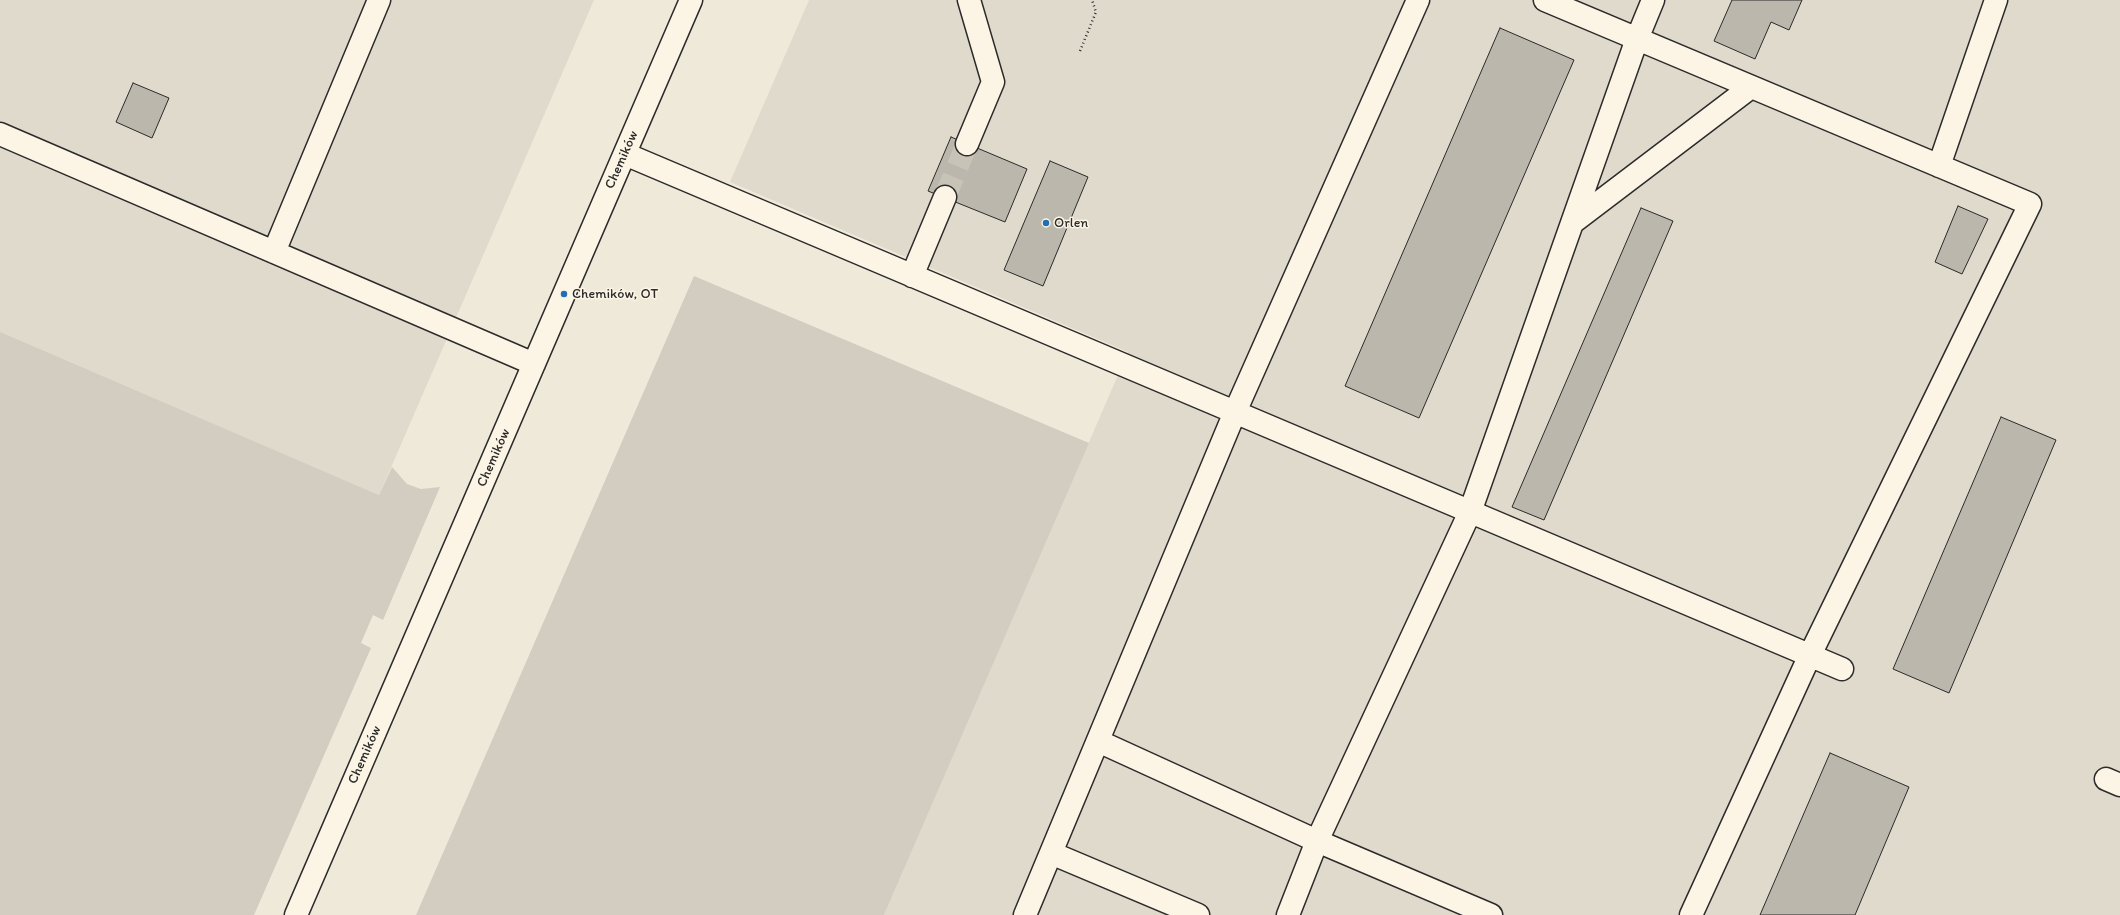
<!DOCTYPE html>
<html>
<head>
<meta charset="utf-8">
<style>
  body { margin:0 }
  canvas { display:block; background:#efe9da }
</style>
</head>
<body>
<canvas width="2120" height="915"></canvas>
<script>
const c = document.querySelector('canvas').getContext('2d');
c.lineJoin = 'round';
function fill(path, color) {
  c.fillStyle = color;
  c.fill(path, 'evenodd');
}
function poly(rows) {
  const path = new Path2D();
  for (const r of rows) {
    path.moveTo(r[0], r[1]);
    for (let i = 2; i < r.length; i += 2) path.lineTo(r[i], r[i + 1]);
  }
  return path;
}
function strokePath(path, color, width, dash) {
  c.strokeStyle = color;
  c.lineWidth = width;
  c.lineCap = dash ? 'butt' : 'round';
  c.setLineDash(dash || []);
  c.stroke(path);
}
function label(font, color, halo, rows, align = 'center') {
  c.font = font + ' Itim,sans-serif';
  c.lineWidth = 3;
  c.setLineDash([]);
  c.textBaseline = 'middle';
  c.strokeStyle = halo;
  c.fillStyle = color;
  for (const [text, x, y, turn = 0] of rows) {
    c.save();
    c.translate(x, y);
    c.rotate((+turn || 0) * Math.PI / 180);
    c.textAlign = isNaN(turn) ? turn : align;
    if (halo) c.strokeText(text, 0, 0);
    c.fillText(text, 0, 0);
    c.restore();
  }
}
fill(poly([
  [0,0,594,0,379,495,0,333],
  [809,0,2120,0,2120,915,884,915,1128,352,730,182]
]), '#e0dacc');
fill(poly([
  [694,276,1089,443,884,915,416,915],
  [0,332,379,495,392,467,407,484,421,489,440,487,383,620,373,615,361,643,371,648,254,915,0,915]
]), '#d2cdc0');
const building = poly([
  [1732,0,1802,0,1789,30,1771,22,1755,59,1714,41,1732,0],
  [1500,28,1574,60,1419,418,1345,386,1500,28],
  [133,83,169,98,152,138,116,122,133,83],
  [951,137,1027,169,1005,222,928,191,951,137],
  [1050,161,1088,177,1043,286,1004,270,1050,161],
  [1958,206,1988,219,1962,274,1935,262,1958,206],
  [1641,208,1673,221,1544,520,1512,507,1641,208],
  [2001,417,2056,440,1949,693,1893,669,2001,417],
  [1830,753,1909,787,1855,915,1760,915,1830,753]
]);
fill(building, '#bcb7ac');
strokePath(building, '#2b2b2b', 1);
strokePath(poly([
  [945,197,967,144]
]), '#c8c3b7', 22, [22, 11]);
const minor = poly([
  [1545,0,2030,204,1810,655,1691,915],
  [0,134,534,364],
  [967,144,993,82,969,0],
  [625,154,1842,669],
  [1939,166,1996,0],
  [1572,223,1751,87],
  [274,252,379,0],
  [912,276,945,197],
  [1098,741,1317,841,1288,915],
  [2106,779,2120,785],
  [1051,853,1198,915],
  [296,915,691,0],
  [1025,915,1235,412,1418,0],
  [1491,915,1317,841,1470,512,1637,39,1653,0]
]);
strokePath(minor, '#2b2b2b', 25);
strokePath(poly([
  [1080,51,1096,12,1092,0]
]), '#2b2b2b', 2.5, [1, 3]);
strokePath(minor, '#fcf5e5', 22);
for (const [x, y, r, color] of [
  [1046,223,4,"#1f6fb2"],
  [564,294,4,"#1f6fb2"]
]) {
  const dot = new Path2D();
  dot.arc(x, y, r, 0, 2 * Math.PI);
  c.fillStyle = color;
  c.fill(dot);
  strokePath(dot, '#fcf5e5', 1.5);
}
label('14px', '#2b2b2b', '#fcf5e5', [
  ["Chemików",622,160,-66],
  ["Chemików",494,458,-66],
  ["Chemików",365,755,-66]
]);
label('14px', '#2b2b2b', '#fcf5e5', [
  ["Orlen",1054,223],
  ["Chemików, OT",572,294]
], 'left');
</script>
</body>
</html>
